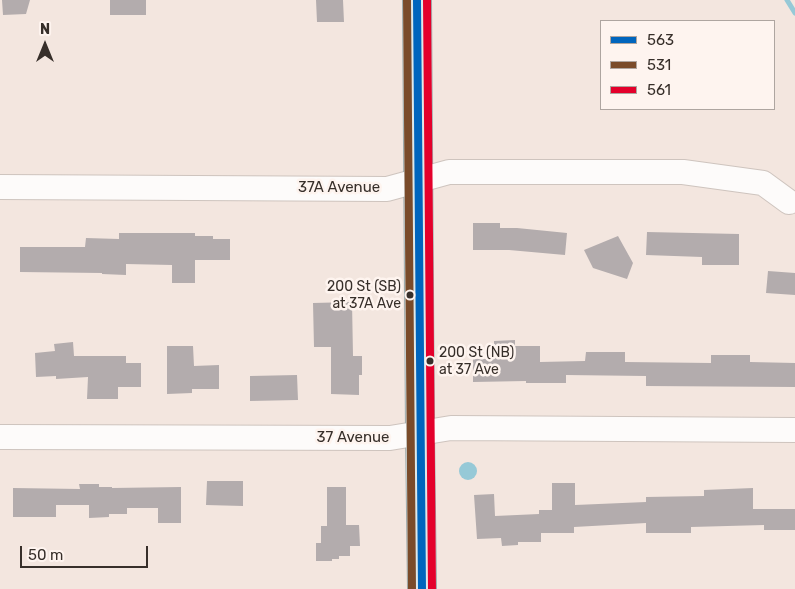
<!DOCTYPE html>
<html>
<head>
<meta charset="utf-8">
<style>
  body { margin:0 }
  #map { position:relative; width:795px; height:589px; overflow:hidden; background:#f3e6df; font-family:Rubik,sans-serif }
  canvas { display:block }
  .legend { position:absolute; left:600px; top:20px; width:175px; height:90px; box-sizing:border-box; background:#fef4ef; border:1px solid #aea5a0; margin:0; padding:6px 9px; list-style:none; font-size:15px; color:#372f2a }
  .legend li { display:flex; align-items:center; gap:10px; height:25px }
  .legend b { width:25px; border:1px solid #aea5a0 }
  .north { position:absolute; left:20px; top:20px; width:50px; height:50px; -webkit-text-stroke:4px #fef4ef; paint-order:stroke; rotate:0deg; font-size:14px; font-weight:700; line-height:20px; text-align:center; color:#372f2a }
  .north::after { content:''; display:block; margin:auto; width:18px; height:22px; background:#372f2a; clip-path:polygon(50% 0,100% 100%,50% 72%,0 100%) }
  .scale { position:absolute; left:20px; top:546px; width:128px; height:22px; box-sizing:border-box; border:2px solid #372f2a; border-top:0; padding-left:6px; font-size:15px; line-height:18px; white-space:nowrap; color:#372f2a; -webkit-text-stroke:4px #fef4ef; paint-order:stroke }
</style>
</head>
<body>
<div id="map">
<canvas width="795" height="589"></canvas>
<ul class="legend">
<li><b style="height:6px;background:#0065bd"></b>563</li>
<li><b style="height:6px;background:#7a4b2a"></b>531</li>
<li><b style="height:6px;background:#e4002b"></b>561</li>
</ul>
<div class="north">N</div>
<div class="scale">50 m</div>
</div>
<script>
const c = document.querySelector('canvas').getContext('2d');
c.lineJoin = 'round';
function fill(path, color) {
  c.fillStyle = color;
  c.fill(path, 'evenodd');
}
function poly(rows) {
  const path = new Path2D();
  for (const r of rows) {
    if (r.length === 3) {
      path.moveTo(r[0] + r[2], r[1]);
      path.arc(r[0], r[1], r[2], 0, 2 * Math.PI);
      continue;
    }
    path.moveTo(r[0], r[1]);
    for (let i = 2; i < r.length; i += 2) path.lineTo(r[i], r[i + 1]);
  }
  return path;
}
function strokePath(path, color, width, dash) {
  c.strokeStyle = color;
  c.lineWidth = width;
  c.lineCap = dash ? 'butt' : 'round';
  c.setLineDash(dash || []);
  c.stroke(path);
}
function label(font, color, halo, rows, align = 'center') {
  c.font = font + ' Rubik,sans-serif';
  c.lineWidth = 5;
  c.setLineDash([]);
  c.textBaseline = 'middle';
  c.strokeStyle = halo;
  c.fillStyle = color;
  for (const [text, x, y, turn = 0] of rows) {
    c.save();
    c.translate(x, y);
    c.rotate((+turn || 0) * Math.PI / 180);
    c.textAlign = isNaN(turn) ? turn : align;
    if (halo) c.strokeText(text, 0, 0);
    c.fillText(text, 0, 0);
    c.restore();
  }
}
fill(poly([
  [468,471,9]
]), '#96c9d7');
strokePath(poly([
  [787,0,795,13]
]), '#96c9d7', 5);
fill(poly([
  [2,0,30,0,26,14,3,15],
  [110,0,146,0,146,15,110,15],
  [316,0,343,0,344,22,317,22],
  [473,223,500,223,500,228,517,228,567,233,565,255,509,250,473,250],
  [647,232,739,234,739,265,702,265,702,257,646,255],
  [119,233,195,233,195,236,213,236,213,239,230,239,230,260,195,260,195,283,172,283,172,265,126,264,126,275,102,274,102,273,20,272,20,247,85,247,86,238,119,239],
  [618,236,633,263,627,279,593,268,584,250],
  [768,271,795,273,795,295,766,293],
  [352,302,353,356,362,356,362,375,359,375,359,395,331,394,331,347,314,347,313,303],
  [515,340,515,346,540,346,540,362,585,361,586,352,625,352,625,362,711,363,711,355,750,355,750,362,795,363,795,387,646,386,646,376,566,375,566,383,526,383,526,381,473,382,473,359,494,359,494,341],
  [73,342,74,356,126,356,126,363,141,363,141,387,118,387,118,399,87,399,88,377,56,379,56,376,36,377,35,353,55,351,54,344],
  [167,346,193,346,194,366,219,365,219,389,192,389,192,393,167,394],
  [297,375,298,400,250,401,250,376],
  [207,481,243,481,243,506,206,505],
  [552,483,575,483,575,505,646,502,646,497,704,496,704,490,753,488,753,509,795,509,795,530,764,530,764,525,691,527,691,533,646,533,646,523,574,527,574,533,541,533,541,542,518,542,518,545,502,546,501,538,477,539,474,495,494,494,495,516,539,514,539,510,552,510],
  [79,484,99,484,99,487,112,487,112,488,181,487,181,523,158,523,158,508,127,508,127,514,109,514,109,517,89,518,89,505,56,505,56,517,13,517,13,488,80,489],
  [327,487,346,487,346,525,359,525,360,546,350,546,350,556,339,556,339,559,332,559,332,561,316,561,316,543,321,543,321,526,327,526]
]), '#b3acad');
const minor = poly([
  [0,187,387,189,449,172,683,172,763,183,789,202],
  [0,437,390,438,451,428,795,430]
]);
const major = poly([
  [417,0,420,434,422,589]
]);
strokePath(minor, '#cec4be', 26);
strokePath(major, '#9eabac', 30);
strokePath(minor, '#fdfbfa', 24);
strokePath(major, '#dfe9ea', 28);
strokePath(poly([
  [417,0,422,589]
]), '#0065bd', 8);
strokePath(poly([
  [407,0,412,589]
]), '#7a4b2a', 8);
strokePath(poly([
  [427,0,432,589]
]), '#e4002b', 8);
for (const [x, y, r, color] of [
  [410,295,4.5,"#372f2a"],
  [430,361,4.5,"#372f2a"]
]) {
  const dot = new Path2D();
  dot.arc(x, y, r, 0, 2 * Math.PI);
  c.fillStyle = color;
  c.fill(dot);
  strokePath(dot, '#fef4ef', 2);
}
label('14px', '#372f2a', '#fef4ef', [
  ["200 St (SB)",401,287],
  ["at 37A Ave",401,304],
  ["200 St (NB)",439,353,"left"],
  ["at 37 Ave",439,370,"left"]
], 'right');
label('15px', '#372f2a', '#fef4ef', [
  ["37A Avenue",339,188],
  ["37 Avenue",353,438]
]);
</script>
</body>
</html>
